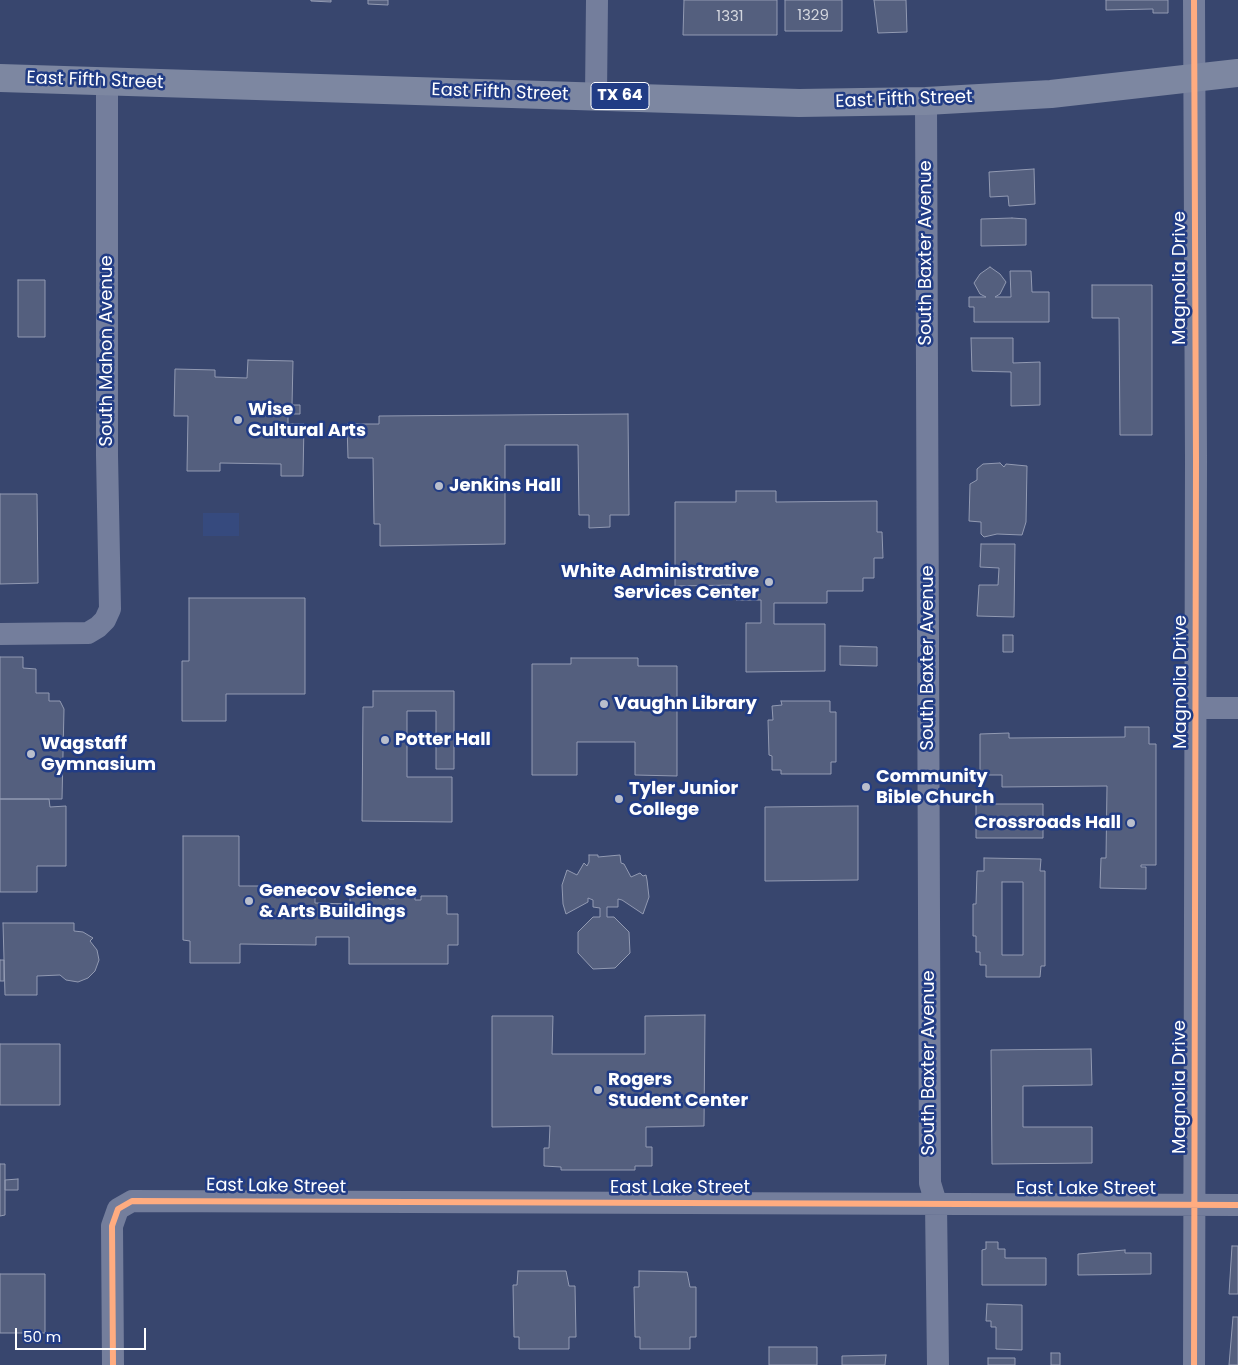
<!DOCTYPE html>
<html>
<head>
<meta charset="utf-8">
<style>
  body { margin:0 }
  #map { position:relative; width:1238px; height:1365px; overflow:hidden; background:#38466e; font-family:Poppins,sans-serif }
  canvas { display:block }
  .scale { position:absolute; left:15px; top:1328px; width:131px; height:22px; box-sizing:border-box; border:2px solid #fff; border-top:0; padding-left:6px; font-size:15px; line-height:18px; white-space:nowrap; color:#fff; -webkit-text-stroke:4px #213c85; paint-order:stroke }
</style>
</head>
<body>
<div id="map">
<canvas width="1238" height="1365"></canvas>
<div class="scale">50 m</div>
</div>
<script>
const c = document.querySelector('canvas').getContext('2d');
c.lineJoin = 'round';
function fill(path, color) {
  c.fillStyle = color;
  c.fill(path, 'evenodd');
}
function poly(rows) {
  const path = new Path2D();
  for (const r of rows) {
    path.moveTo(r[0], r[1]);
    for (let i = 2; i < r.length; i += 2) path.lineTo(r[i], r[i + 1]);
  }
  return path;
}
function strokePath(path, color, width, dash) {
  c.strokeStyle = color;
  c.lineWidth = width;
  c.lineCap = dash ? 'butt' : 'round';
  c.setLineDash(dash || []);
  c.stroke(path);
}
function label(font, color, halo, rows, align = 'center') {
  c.font = font + ' Poppins,sans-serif';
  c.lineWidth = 5;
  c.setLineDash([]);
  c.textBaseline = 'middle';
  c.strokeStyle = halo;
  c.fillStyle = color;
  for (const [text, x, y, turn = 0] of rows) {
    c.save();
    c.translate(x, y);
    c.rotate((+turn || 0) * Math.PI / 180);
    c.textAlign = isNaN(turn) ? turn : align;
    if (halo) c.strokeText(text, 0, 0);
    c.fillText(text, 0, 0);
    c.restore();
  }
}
fill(poly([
  [203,513,239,513,239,536,203,536]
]), '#364a7e');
const building = poly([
  [311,0,331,0,331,2,311,1,311,0],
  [368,0,388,0,388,5,368,4,368,0],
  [684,0,777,0,777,35,683,35,684,0],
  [785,0,842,0,842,31,785,31,785,0],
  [874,0,906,0,907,32,878,33,874,0],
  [1106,0,1168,0,1168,13,1153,13,1153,9,1106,10,1106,0],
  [1034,169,1035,204,1009,206,1008,196,990,197,989,172,1034,169],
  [1012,218,1026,219,1026,245,981,246,981,219,1012,218],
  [990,267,1000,274,1006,282,1000,294,995,297,1011,297,1010,271,1031,271,1032,292,1049,292,1049,322,974,322,974,307,969,307,969,297,986,297,980,294,974,283,980,274,990,267],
  [18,280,45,280,45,337,18,337,18,280],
  [1092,285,1152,285,1152,435,1120,435,1119,318,1092,318,1092,285],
  [971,338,1013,338,1013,363,1040,362,1040,405,1011,406,1011,372,972,371,971,338],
  [248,360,293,361,292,405,300,405,300,414,288,414,288,424,304,424,303,476,281,476,281,464,220,463,220,471,187,471,188,416,174,416,175,369,215,370,215,377,247,378,248,360],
  [628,414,629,515,610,515,610,527,589,528,589,515,579,515,578,445,505,445,505,544,380,546,380,524,374,524,373,458,348,458,347,424,379,424,379,416,628,414],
  [1000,463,1004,467,1006,464,1027,466,1026,522,1022,535,997,534,984,537,981,534,981,522,969,521,970,484,977,480,977,469,983,464,1000,463],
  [736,491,776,491,776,502,877,501,877,532,882,532,883,558,874,558,874,578,863,578,863,591,827,591,827,603,774,603,774,624,825,624,825,671,746,672,746,623,761,623,761,600,736,600,736,585,675,586,675,502,736,502,736,491],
  [0,494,37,494,38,583,0,584,0,494],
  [981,544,1015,544,1014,617,977,616,979,585,998,585,999,568,980,567,981,544],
  [189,598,305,598,305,694,226,694,226,721,182,721,182,661,189,661,189,598],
  [1003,635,1013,635,1013,652,1003,652,1003,635],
  [840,646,877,647,877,666,840,665,840,646],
  [0,657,23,657,23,668,36,669,36,693,49,693,49,701,60,701,64,709,62,799,0,799,0,657],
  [571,658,638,658,638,666,677,666,677,776,635,775,635,742,577,742,577,775,532,775,532,664,571,664,571,658],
  [373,691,454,691,454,769,436,769,436,711,407,711,407,777,452,777,452,822,362,821,363,707,373,707,373,691],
  [781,701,830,701,830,712,836,712,836,762,831,762,831,774,781,774,781,770,772,770,772,756,769,755,768,720,773,720,772,706,782,705,781,701],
  [1125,727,1149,727,1149,744,1156,744,1156,865,1141,865,1141,867,1146,867,1146,889,1100,888,1101,858,1106,858,1107,786,1002,787,1002,775,980,775,980,734,1009,733,1009,738,1125,737,1125,727],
  [0,799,49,799,50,807,66,806,66,866,37,866,37,892,0,892,0,799],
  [976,804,1043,804,1043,838,976,838,976,804],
  [858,806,858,880,765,881,765,807,858,806],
  [183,836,239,836,239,886,315,886,315,903,350,904,350,896,389,896,389,899,394,899,394,896,415,896,415,900,421,900,421,896,447,896,447,914,458,914,458,945,448,945,448,964,349,964,349,937,316,937,316,945,240,944,240,963,190,963,190,941,183,940,183,836],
  [589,855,598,855,598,857,620,855,621,863,624,864,631,877,640,873,643,876,646,875,647,880,649,897,643,914,622,900,618,899,618,907,607,907,607,917,614,917,629,932,630,953,615,968,593,969,578,953,578,932,593,917,600,917,600,908,593,907,593,900,588,898,588,902,566,914,563,904,562,885,567,870,577,875,584,863,587,866,589,862,589,855],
  [984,858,1041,859,1040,871,1045,871,1045,966,1041,966,1040,977,986,977,986,965,980,965,980,952,976,952,976,936,973,936,973,904,976,904,977,871,984,871,984,858],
  [1002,882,1023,882,1023,955,1002,955,1002,882],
  [3,923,74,923,74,931,83,932,93,938,90,941,97,950,99,960,95,971,88,978,78,982,66,980,60,975,37,976,37,995,5,995,3,923],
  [0,960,4,960,4,981,0,981,0,960],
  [705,1015,704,1126,646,1127,646,1147,652,1147,652,1166,635,1166,635,1170,561,1170,561,1167,544,1166,544,1148,549,1148,550,1126,492,1127,492,1016,553,1016,552,1054,645,1054,645,1016,705,1015],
  [0,1044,60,1044,60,1105,0,1105,0,1044],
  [1091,1049,1092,1085,1023,1086,1023,1127,1092,1127,1092,1163,992,1164,991,1050,1091,1049],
  [0,1164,5,1164,5,1215,0,1216,0,1164],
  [18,1179,18,1190,5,1190,5,1180,18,1179],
  [986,1242,998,1242,998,1249,1005,1249,1005,1258,1046,1258,1046,1285,982,1285,982,1250,986,1249,986,1242],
  [1232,1246,1238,1246,1238,1294,1229,1294,1232,1246],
  [1125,1250,1125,1253,1151,1253,1151,1274,1078,1275,1078,1254,1125,1250],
  [518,1271,566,1271,569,1286,575,1286,576,1337,569,1337,569,1349,519,1349,519,1337,514,1337,513,1285,517,1285,518,1271],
  [639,1271,687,1272,690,1287,696,1287,696,1337,690,1337,690,1349,640,1349,640,1337,635,1337,634,1287,639,1287,639,1271],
  [0,1274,45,1274,45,1333,0,1333,0,1274],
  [987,1304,1022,1305,1022,1350,996,1349,996,1327,991,1327,991,1321,986,1321,987,1304],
  [1233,1317,1238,1317,1238,1365,1229,1365,1233,1317],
  [769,1347,817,1347,817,1365,769,1365,769,1347],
  [1051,1353,1060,1353,1060,1365,1051,1365,1051,1353],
  [886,1355,885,1365,842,1365,842,1356,886,1355],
  [988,1358,1015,1358,1015,1365,988,1365,988,1358]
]);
fill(building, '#545f7e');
strokePath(building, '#929ab2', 1);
strokePath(poly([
  [596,95,597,0],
  [926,101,930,1183,936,1203,938,1365],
  [0,634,88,633,98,627,105,620,110,609,107,455,107,81],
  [1196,708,1238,708],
  [113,1365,112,1226,118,1209,132,1201,1238,1205],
  [1194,1365,1196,461,1194,0]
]), '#747e9c', 22);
strokePath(poly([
  [0,78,799,103,926,101,1051,94,1238,73]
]), '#7d87a1', 28);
strokePath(poly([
  [113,1365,112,1226,118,1209,132,1201,1238,1205],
  [1194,1365,1196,461,1194,0]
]), '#ffac80', 6);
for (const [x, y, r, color] of [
  [238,420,5,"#b9becc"],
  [439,486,5,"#b9becc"],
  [769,582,5,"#b9becc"],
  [604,704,5,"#b9becc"],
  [385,740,5,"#b9becc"],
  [31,754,5,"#b9becc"],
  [866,787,5,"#b9becc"],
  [619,799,5,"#b9becc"],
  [1131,823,5,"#b9becc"],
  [249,901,5,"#b9becc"],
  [598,1090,5,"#b9becc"]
]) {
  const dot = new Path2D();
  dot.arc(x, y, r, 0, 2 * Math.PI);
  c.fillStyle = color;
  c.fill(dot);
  strokePath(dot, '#213c85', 2);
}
label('15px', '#d4d7df', null, [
  ["1329",813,16],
  ["1331",730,17]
]);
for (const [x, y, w] of [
  [620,96,58]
]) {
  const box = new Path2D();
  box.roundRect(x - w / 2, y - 13.5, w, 27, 4);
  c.fillStyle = '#213c85';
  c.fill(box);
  strokePath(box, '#fff', 1);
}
label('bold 16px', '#fff', null, [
  ["TX 64",620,96]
]);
label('18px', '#fff', '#213c85', [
  ["East Fifth Street",95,81,2],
  ["East Fifth Street",500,93,2],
  ["East Fifth Street",904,100,-2],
  ["South Baxter Avenue",926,253,-90],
  ["Magnolia Drive",1180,278,-90],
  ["South Mahon Avenue",107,351,-90],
  ["South Baxter Avenue",928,658,-90],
  ["Magnolia Drive",1181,682,-90],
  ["South Baxter Avenue",929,1063,-90],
  ["Magnolia Drive",1180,1087,-90],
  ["East Lake Street",276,1187,1],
  ["East Lake Street",680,1188],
  ["East Lake Street",1086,1189]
]);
label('bold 18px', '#fff', '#213c85', [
  ["Wise",248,410],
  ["Cultural Arts",248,431],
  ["Jenkins Hall",449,486],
  ["White Administrative",759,572,"right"],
  ["Services Center",759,593,"right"],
  ["Vaughn Library",614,704],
  ["Potter Hall",395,740],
  ["Wagstaff",41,744],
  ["Gymnasium",41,765],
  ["Community",876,777],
  ["Bible Church",876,798],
  ["Tyler Junior",629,789],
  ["College",629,810],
  ["Crossroads Hall",1121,823,"right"],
  ["Genecov Science",259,891],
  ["& Arts Buildings",259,912],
  ["Rogers",608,1080],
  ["Student Center",608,1101]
], 'left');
</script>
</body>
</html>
